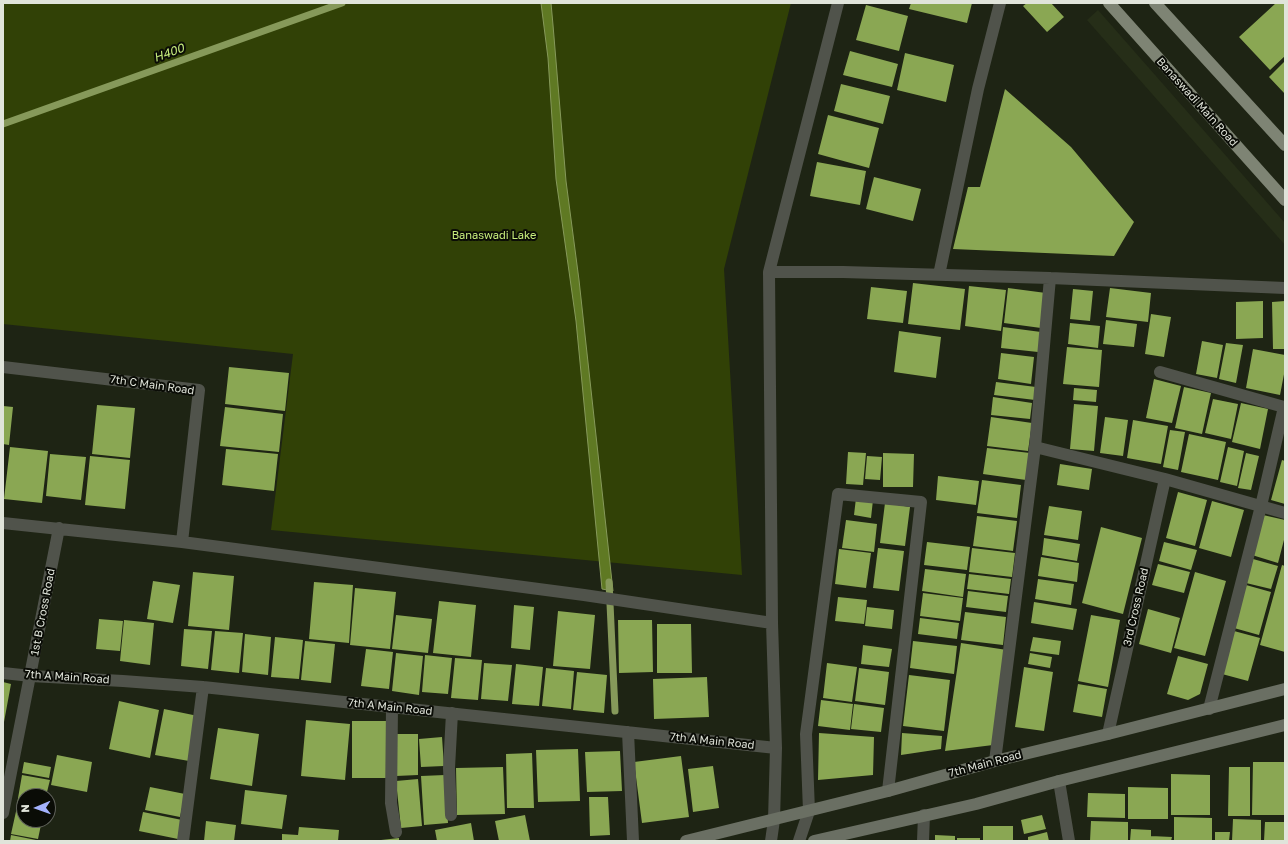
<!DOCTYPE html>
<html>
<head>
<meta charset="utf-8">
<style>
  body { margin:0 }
  #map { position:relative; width:1288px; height:844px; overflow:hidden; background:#1e2414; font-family:"Golos Text",sans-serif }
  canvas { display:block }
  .frame { position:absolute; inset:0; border:4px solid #e0e4da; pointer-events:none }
  .north { position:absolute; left:16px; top:788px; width:40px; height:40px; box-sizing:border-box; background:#0a0c06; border:1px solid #60625b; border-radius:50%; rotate:268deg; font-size:11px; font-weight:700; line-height:16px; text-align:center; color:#e0e4da }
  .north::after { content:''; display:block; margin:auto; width:14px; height:18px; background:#a3b2fd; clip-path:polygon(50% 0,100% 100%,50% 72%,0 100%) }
</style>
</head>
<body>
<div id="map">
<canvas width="1288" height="844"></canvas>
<div class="frame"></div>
<div class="north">N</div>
</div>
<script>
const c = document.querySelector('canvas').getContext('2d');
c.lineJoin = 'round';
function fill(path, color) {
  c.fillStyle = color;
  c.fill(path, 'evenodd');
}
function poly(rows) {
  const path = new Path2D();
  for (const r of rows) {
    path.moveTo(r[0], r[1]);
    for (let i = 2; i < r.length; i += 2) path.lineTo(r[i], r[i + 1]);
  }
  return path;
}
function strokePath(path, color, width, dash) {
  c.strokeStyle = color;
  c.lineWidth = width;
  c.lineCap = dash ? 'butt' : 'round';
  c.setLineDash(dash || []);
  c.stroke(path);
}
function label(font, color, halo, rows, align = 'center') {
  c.font = font + ' "Golos Text",sans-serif';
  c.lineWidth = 4;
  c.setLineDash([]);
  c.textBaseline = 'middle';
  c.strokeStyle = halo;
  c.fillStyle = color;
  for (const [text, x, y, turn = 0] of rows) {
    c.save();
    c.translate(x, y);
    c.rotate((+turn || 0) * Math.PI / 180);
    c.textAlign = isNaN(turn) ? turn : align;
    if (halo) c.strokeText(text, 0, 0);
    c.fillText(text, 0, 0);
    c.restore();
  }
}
fill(poly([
  [1098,10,1285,223,1285,245,1087,20]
]), '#262e18');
fill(poly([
  [3,3,791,3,724,269,742,575,271,530,293,354,3,324]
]), '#314106');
const water = poly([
  [541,3,551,3,553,25,566,181,579,280,613,591,602,589,576,321,556,179,548,58,541,3]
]);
fill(water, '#5f7923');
strokePath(water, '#86995a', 1);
strokePath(poly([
  [3,124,342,3],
  [609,582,615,711]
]), '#86995a', 7);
fill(poly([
  [911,3,972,3,967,23,909,9],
  [1027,3,1051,3,1064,17,1047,32,1023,6],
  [1276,3,1285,3,1285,56,1270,70,1239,37],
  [866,5,908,16,899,51,856,40],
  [850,51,898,64,892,87,843,75],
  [905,53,954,65,946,102,897,90],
  [1285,61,1285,94,1269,77],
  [841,84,890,96,883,124,834,111],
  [1005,89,1071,147,1134,222,1114,256,953,249,968,187,980,187],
  [828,115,879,128,869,168,818,154],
  [817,162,866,171,860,205,810,196],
  [874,177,921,189,913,221,866,209],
  [913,283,965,289,960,330,908,324],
  [969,286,1006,290,1001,331,965,326],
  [871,287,907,291,903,323,867,319],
  [1008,288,1046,293,1041,328,1004,323],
  [1110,288,1151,293,1148,322,1106,317],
  [1073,289,1093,291,1090,321,1070,319],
  [1263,301,1263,338,1236,339,1236,302],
  [1285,301,1285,349,1273,349,1272,302],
  [1151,314,1171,317,1164,357,1145,354],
  [1106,320,1137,324,1134,347,1103,344],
  [1070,323,1100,326,1098,348,1068,344],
  [1003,327,1041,332,1038,352,1001,348],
  [899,331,941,337,936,378,894,372],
  [1202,341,1223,345,1217,378,1196,374],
  [1226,343,1243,345,1236,383,1219,379],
  [1067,347,1102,350,1099,387,1063,384],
  [1253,349,1285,355,1285,369,1280,395,1246,388],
  [1001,353,1034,357,1031,384,998,379],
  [229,367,289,373,285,411,225,404],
  [1154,379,1181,386,1172,423,1146,418],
  [996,382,1036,387,1035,400,994,395],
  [1184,387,1211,393,1202,434,1175,428],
  [1074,388,1097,390,1096,402,1073,400],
  [993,397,1032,403,1030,419,991,415],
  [1213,399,1238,404,1231,439,1205,433],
  [1241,403,1268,409,1260,449,1232,442],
  [1074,404,1098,406,1094,451,1070,449],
  [97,405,135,408,130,458,92,454],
  [3,406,13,407,9,445,3,444],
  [225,407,283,414,279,452,220,446],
  [991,417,1032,423,1028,451,987,446],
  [1105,417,1128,420,1123,456,1100,453],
  [1133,420,1168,426,1161,464,1127,458],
  [1170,430,1185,432,1178,470,1163,467],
  [1189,434,1226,442,1218,480,1181,472],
  [10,447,48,451,42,503,4,499],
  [1228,447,1244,451,1237,486,1220,482],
  [987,448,1030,453,1026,480,983,474],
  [226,449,278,454,274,491,222,485],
  [848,452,866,453,863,485,846,484],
  [883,453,914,454,913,487,883,487],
  [1246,453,1259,456,1251,490,1238,488],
  [50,454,86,457,81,500,46,496],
  [90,456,130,460,125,509,85,505],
  [867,456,882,457,880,480,865,479],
  [1282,460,1285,461,1285,504,1271,500],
  [1060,464,1092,469,1089,490,1057,485],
  [938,476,979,481,976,505,936,500],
  [982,480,1021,485,1017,518,977,513],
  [1178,492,1207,500,1195,546,1166,538],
  [856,498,873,500,871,518,854,515],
  [1212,501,1244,510,1231,557,1199,548],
  [885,503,910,507,905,546,880,543],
  [1049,506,1082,511,1078,540,1044,535],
  [1263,515,1285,520,1285,536,1278,563,1252,555],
  [977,516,1017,521,1013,551,973,546],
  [846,520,877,524,874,552,842,548],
  [1101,527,1142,538,1123,614,1082,603],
  [1044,538,1080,544,1077,561,1042,555],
  [927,542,970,547,967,570,924,565],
  [1164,542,1197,550,1191,570,1159,561],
  [878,548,904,551,899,591,873,588],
  [972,548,1015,553,1012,577,969,572],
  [839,549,871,553,866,588,835,584],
  [1041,557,1079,563,1077,582,1038,576],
  [1253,559,1278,566,1271,589,1246,583],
  [1158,564,1190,572,1184,593,1152,585],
  [1282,565,1285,566,1285,652,1260,645],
  [925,569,966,574,963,597,922,591],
  [193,572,234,576,229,630,188,626],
  [1195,572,1226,581,1205,656,1174,648],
  [969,574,1011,579,1009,594,967,589],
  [1038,579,1074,584,1071,605,1035,599],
  [153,581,180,585,173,623,147,619],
  [314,582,353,585,349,643,309,639],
  [1246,585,1271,592,1259,635,1234,628],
  [355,588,396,592,390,649,350,645],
  [968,591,1008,596,1006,612,966,607],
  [923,593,963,598,960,621,920,616],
  [838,597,867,600,864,624,835,621],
  [439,601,476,605,471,657,433,653],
  [1034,602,1077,609,1073,630,1031,623],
  [514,605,534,607,530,650,511,648],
  [867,607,894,610,892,629,865,626],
  [1148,609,1180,618,1171,653,1139,644],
  [558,611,595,615,590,669,553,666],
  [965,612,1006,617,1003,645,961,640],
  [396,615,432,619,428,653,392,649],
  [1091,615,1120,620,1108,687,1078,681],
  [920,618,959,623,957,639,918,634],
  [99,619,123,621,120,651,96,649],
  [124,620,154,623,150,665,120,661],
  [618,620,652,620,653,672,619,673],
  [657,624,691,624,692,673,657,673],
  [184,629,212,631,208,669,181,666],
  [215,631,243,633,239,673,211,670],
  [1234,631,1260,638,1248,681,1222,674],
  [245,634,271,637,268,675,242,672],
  [275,637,303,640,299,679,271,677],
  [1033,637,1061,641,1059,655,1030,651],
  [305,641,335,644,331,683,301,680],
  [913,641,957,646,954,674,910,668],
  [961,643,1007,650,993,745,945,751],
  [863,645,892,649,889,667,861,664],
  [366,649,393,652,389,689,361,686],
  [396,653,423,656,419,695,392,691],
  [1030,653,1052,657,1050,668,1028,664],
  [425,655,452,658,448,694,422,692],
  [1178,656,1208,664,1200,694,1188,700,1167,694],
  [455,658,482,660,478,700,451,698],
  [484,663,512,665,508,701,481,699],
  [827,663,857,667,852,702,823,698],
  [516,664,543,667,539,706,512,704],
  [1024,667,1053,672,1044,731,1015,727],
  [546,668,574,671,571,709,542,706],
  [859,668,889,672,885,705,855,701],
  [577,672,607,675,604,713,573,710],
  [909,675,950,680,944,731,903,726],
  [707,677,709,717,654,719,653,679],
  [3,682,11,684,4,722,3,722],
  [1078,684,1107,689,1102,717,1073,712],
  [821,700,853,704,850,730,818,726],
  [119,701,159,710,150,758,109,749],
  [854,704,884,708,881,732,851,729],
  [164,709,198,716,189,761,155,755],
  [306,720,350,724,345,780,301,776],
  [352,721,387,721,387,778,352,778],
  [218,728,259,734,252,786,210,779],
  [819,733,874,737,873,775,818,780],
  [902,733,942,736,941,749,901,755],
  [395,734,418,734,418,775,396,776],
  [442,737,444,766,421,767,419,739],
  [578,749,580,801,538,802,536,750],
  [620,751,622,791,587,792,585,752],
  [532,753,534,808,507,808,506,754],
  [57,755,92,762,87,792,51,785],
  [681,756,689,817,642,823,634,762],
  [24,762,51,767,49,778,22,773],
  [1253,762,1285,762,1285,815,1252,815],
  [713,766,719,808,693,812,688,769],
  [503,767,505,814,457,815,456,768],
  [1229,767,1250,767,1250,816,1228,816],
  [1171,774,1210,775,1210,815,1171,815],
  [22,775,50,780,46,796,24,796,24,805,17,804],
  [445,775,448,823,424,825,421,776],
  [418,779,422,826,401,828,396,781],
  [150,787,185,794,180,817,145,810],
  [1128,787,1168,788,1168,819,1128,819],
  [245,790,287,795,282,829,241,824],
  [1088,793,1125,794,1125,818,1087,817],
  [589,797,608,797,610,835,590,836],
  [17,807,24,808,24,820,42,820,38,839,11,834],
  [143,812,182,820,178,839,139,831],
  [525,815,530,841,499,841,495,821],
  [1042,815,1046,829,1024,834,1021,820],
  [1174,817,1212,818,1212,841,1174,841],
  [1233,819,1261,820,1261,841,1232,841],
  [206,821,236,825,234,841,204,841],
  [1091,821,1128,822,1128,841,1090,841],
  [1265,822,1285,822,1285,841,1264,841],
  [471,823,474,841,437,841,435,830],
  [983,826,1013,826,1013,841,983,841],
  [299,827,339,830,338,841,282,841,282,834,298,835],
  [1131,829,1151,830,1151,841,1130,841],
  [1047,832,1049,841,1028,841,1028,837],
  [1215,832,1230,832,1229,841,1215,841],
  [11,835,36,840,36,841,10,841],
  [935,835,955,836,955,841,935,841],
  [1151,836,1172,837,1171,841,1151,841],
  [399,838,399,841,381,841,381,840],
  [957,838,980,838,980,841,957,841]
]), '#8aa753');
strokePath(poly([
  [769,272,843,272,1050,278,1285,288],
  [939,275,978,89,1000,3],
  [3,367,199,390,182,542],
  [1160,372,1284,407,1261,506,1209,709],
  [1035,447,1165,479,1285,513],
  [3,523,182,542,584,595,772,623],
  [3,673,31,676,123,681,203,687,776,748],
  [392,707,391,803,396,832],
  [628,732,633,841],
  [1108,734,1165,479],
  [995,761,1035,447,1050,278],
  [1059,781,1069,841],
  [3,813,59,528],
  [451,815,449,768,452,713],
  [183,841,203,687],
  [771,841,774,820,776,748,772,623,769,272,838,3],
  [799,841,809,811,806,734,838,494,921,502,888,791],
  [923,841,924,815]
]), '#50534b', 12);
strokePath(poly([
  [686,841,888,791,995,761,1108,734,1285,689],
  [814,841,976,804,1059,781,1285,725]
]), '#6a6f63', 12);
strokePath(poly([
  [1109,3,1285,200],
  [1155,3,1285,145]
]), '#7e8474', 12);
label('11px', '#e0e4da', '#0a0c06', [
  ["Banaswadi Main Road",1197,102,48],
  ["7th C Main Road",152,385,8],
  ["3rd Cross Road",1136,607,-77],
  ["1st B Cross Road",43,612,-79],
  ["7th A Main Road",67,677,4],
  ["7th A Main Road",390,707,6],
  ["7th A Main Road",712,741,6],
  ["7th Main Road",985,764,-15]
]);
label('11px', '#c7ed7c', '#0a0c06', [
  ["Banaswadi Lake",494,236]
]);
label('italic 12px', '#c7ed7d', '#0a0c06', [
  ["H400",169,53,-20]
]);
</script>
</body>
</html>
